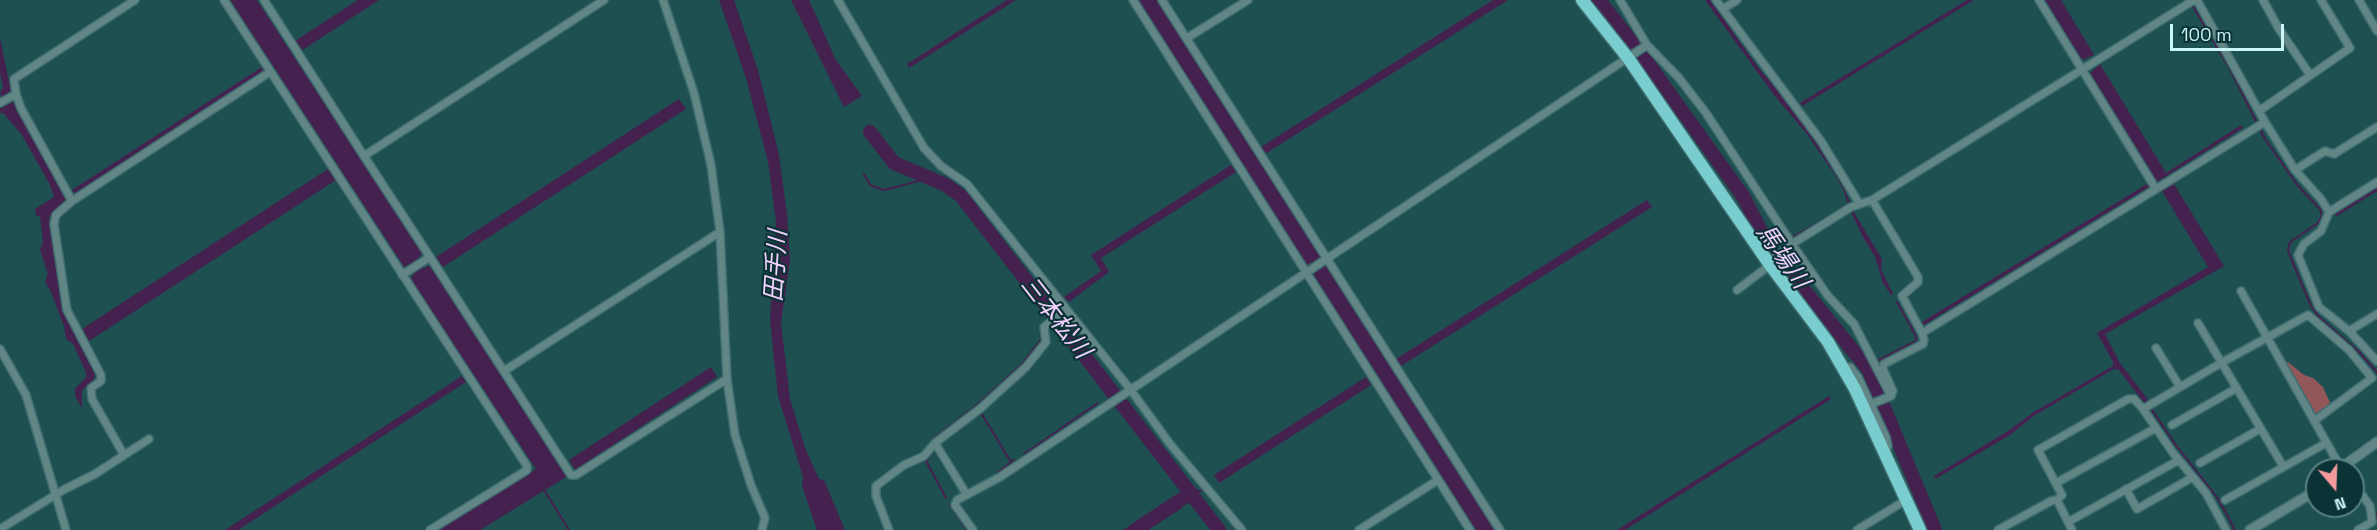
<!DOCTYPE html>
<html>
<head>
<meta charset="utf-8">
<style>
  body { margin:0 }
  #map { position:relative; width:2377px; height:530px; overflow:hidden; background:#1e4f51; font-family:"Space Grotesk",sans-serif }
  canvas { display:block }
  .north { position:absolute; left:2305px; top:458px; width:60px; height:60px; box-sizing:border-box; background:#0b3335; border:2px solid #578182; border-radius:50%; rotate:161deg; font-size:16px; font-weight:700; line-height:24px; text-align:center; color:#caf5f6 }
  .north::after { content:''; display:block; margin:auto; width:21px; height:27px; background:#f59b9d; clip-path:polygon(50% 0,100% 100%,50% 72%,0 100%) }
  .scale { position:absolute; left:2170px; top:24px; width:114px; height:27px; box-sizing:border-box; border:3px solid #caf5f6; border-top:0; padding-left:8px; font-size:18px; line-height:21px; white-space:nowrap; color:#caf5f6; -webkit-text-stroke:4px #0b3335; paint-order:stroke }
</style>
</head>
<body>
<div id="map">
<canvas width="2377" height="530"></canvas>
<div class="north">N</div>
<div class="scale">100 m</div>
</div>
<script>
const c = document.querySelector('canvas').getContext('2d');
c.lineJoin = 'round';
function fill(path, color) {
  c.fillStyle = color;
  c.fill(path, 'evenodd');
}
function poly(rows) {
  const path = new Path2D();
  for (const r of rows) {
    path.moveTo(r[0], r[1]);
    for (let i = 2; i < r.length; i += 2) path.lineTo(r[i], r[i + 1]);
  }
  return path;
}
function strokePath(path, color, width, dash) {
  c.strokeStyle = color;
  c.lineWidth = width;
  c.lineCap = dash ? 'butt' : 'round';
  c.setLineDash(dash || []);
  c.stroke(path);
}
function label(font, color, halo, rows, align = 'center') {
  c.font = font + ' "Space Grotesk","Noto Sans JP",sans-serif';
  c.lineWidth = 4.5;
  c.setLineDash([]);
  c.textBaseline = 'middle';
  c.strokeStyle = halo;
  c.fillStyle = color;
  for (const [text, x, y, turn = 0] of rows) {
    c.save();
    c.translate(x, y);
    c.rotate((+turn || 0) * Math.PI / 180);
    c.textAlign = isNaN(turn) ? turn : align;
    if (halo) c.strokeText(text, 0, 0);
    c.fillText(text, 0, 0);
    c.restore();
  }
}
fill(poly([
  [2288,362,2304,375,2313,378,2323,387,2331,405,2315,417,2285,364]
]), '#925859');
fill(poly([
  [230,0,257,0,422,253,418,259,424,268,428,266,432,267,568,476,480,530,439,530,536,469,410,279,414,274,409,265,404,267],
  [358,0,379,0,301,51,295,41],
  [719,0,734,0,758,70,779,155,787,214,790,261,781,323,790,399,805,448,819,479,824,480,845,530,817,530,802,486,803,477,778,396,770,320,776,221,768,162,746,78],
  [791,0,809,0,836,60,862,96,844,107],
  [1007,0,1016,0,909,68,907,64],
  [1138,0,1158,0,1321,256,1317,259,1322,267,1327,264,1496,530,1476,530,1312,273,1317,270,1312,262,1307,265],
  [1493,0,1508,0,1265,154,1261,147],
  [1705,0,1710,0,1757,66,1802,119,1837,173,1851,204,1848,205,1843,189,1836,176,1807,134,1774,95],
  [1967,0,1974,0,1802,106,1800,103],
  [2045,0,2061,0,2094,55,2082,60],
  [0,38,11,91,2,97,0,93,3,87,0,72],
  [2100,64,2166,173,2241,125,2243,128,2157,182,2090,73],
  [262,67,264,71,75,194,74,193,72,190],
  [679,99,686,109,443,267,436,257],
  [13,102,50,166,67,200,49,218,62,310,95,374,94,380,82,390,82,408,75,396,75,388,86,378,86,372,73,344,66,339,64,326,51,292,45,282,48,274,40,250,43,242,40,217,36,215,35,209,54,197,50,185,22,135,3,113,0,113,0,108],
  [1231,165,1236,172,1101,258,1109,272,1069,302,1064,297,1101,271,1091,255],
  [328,169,336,180,89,341,82,329],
  [2147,184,2149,187,1924,325,1922,322],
  [2174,184,2224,266,2105,334,2120,363,2149,401,2145,404,2119,370,2114,369,2035,415,2010,435,1935,479,1934,476,2008,431,2034,412,2113,366,2113,362,2097,333,2208,267,2162,191],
  [2377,187,2377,191,2337,216,2335,214],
  [1647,200,1652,207,1401,366,1396,359],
  [1853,211,1882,259,1881,269,1893,294,1891,295,1883,283,1875,257,1862,235,1851,212],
  [711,367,717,377,575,470,569,460],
  [462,376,466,382,238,530,225,530],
  [1366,377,1371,385,1219,483,1214,475],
  [1829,396,1831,399,1625,530,1617,530],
  [1174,497,1182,504,1180,506,1182,508,1148,530,1123,530]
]), '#45214f');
strokePath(poly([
  [2191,3,2230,69,2265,139,2298,186,2320,209,2322,216,2318,223,2290,242,2288,251,2311,306,2320,318,2358,351,2377,372],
  [864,174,870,185,884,190,930,178],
  [1840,209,1848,205],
  [1793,237,1829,216],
  [1049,311,1058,305],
  [1054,328,1058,323],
  [1877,361,1916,341,1916,336,1897,302],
  [1106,396,1111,392],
  [2150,407,2175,444,2219,500,2235,530],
  [981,413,1011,462],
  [933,439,977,405,1022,364,1040,341],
  [934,451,926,461,946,498],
  [1024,454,1098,403],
  [997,473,1014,460],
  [2353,480,2355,484],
  [544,490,569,530],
  [1191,493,1203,490],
  [950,505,967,530],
  [2376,514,2377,520]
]), '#45214f', 2);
strokePath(poly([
  [1599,0,1645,59,1743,196,1770,248,1868,369,1935,530],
  [870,132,894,163,946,185,961,196,1219,530],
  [1135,530,1191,493]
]), '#45214f', 14);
const minor = poly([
  [224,0,527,466,527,470,430,530],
  [264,0,364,156],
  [663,0,694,93,711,165,720,232,727,379,735,435,751,485,765,518,762,530],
  [838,0,924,148,941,166,967,184,1130,389,1170,444,1242,530],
  [1133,0,1470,530],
  [1162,0,1500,530],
  [1620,0,1647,45,1679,78,1706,113,1792,244,1828,296,1854,324,1891,396],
  [1716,0,1821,141,1859,203],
  [2039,0,2156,189],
  [2197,0,2265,122,2295,170,2321,199,2329,212,2321,231,2304,244,2298,255,2319,307,2349,331,2377,361],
  [2263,0,2279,29,2310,75],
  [2359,0,2377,31],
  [1723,9,1737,0],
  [1187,38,1248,0],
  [16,94,21,108,72,201],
  [0,103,16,94,14,79,135,0],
  [2259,111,2350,48,2321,0],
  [2295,170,2325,151,2334,154,2377,127],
  [1872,200,1918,277,1918,282,1902,296,1922,333,2265,122],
  [2329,212,2377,182],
  [430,257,571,475,576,475,727,379],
  [402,275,430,257,364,156,604,0],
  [1737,290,1770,265,1772,260,1792,244,1851,207,1872,200,2194,0],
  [2241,291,2342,470],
  [2198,323,2283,466],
  [2349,331,2377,314],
  [2156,348,2180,387],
  [0,349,26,395,66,530],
  [1843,367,1850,367,1858,377,1886,437,1888,446,1884,454],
  [504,371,720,232],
  [1891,396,1893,391,1883,369,1884,364,1923,344,1924,340,1922,333],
  [1871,404,1891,396],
  [2143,409,2221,363,2308,315,2349,350,2372,378,2314,421],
  [2172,425,2237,388],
  [935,443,967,495],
  [124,455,92,399,91,388,101,381,101,375,67,310,54,224,56,215,72,201,270,72],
  [2200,463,2260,429],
  [2056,483,2156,428],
  [2353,487,2363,496,2370,506,2372,522,2358,530],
  [2126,489,2137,509,2193,477],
  [2225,500,2326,443],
  [2068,522,2179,460],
  [0,529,65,489,95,474,149,439],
  [889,530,876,496,876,486,904,465,924,456,935,443,981,408,1026,367,1046,342,1044,327,1066,309],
  [973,530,955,505,957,500,1000,477,1647,45],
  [1359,530,1438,480],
  [1857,530,1906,500],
  [1998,530,2051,501,2057,500],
  [2072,530,2057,500,2062,495,2038,450,2128,399,2134,399,2143,409,2173,453,2206,493,2226,530]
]);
const tertiary = poly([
  [2338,470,2377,442],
  [2250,530,2317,490]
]);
const trunk = poly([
  [1582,0,1628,58,1770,265,1828,342,1855,389,1920,530]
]);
strokePath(minor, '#3d6d6f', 10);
strokePath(tertiary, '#3d6d6f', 12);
strokePath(trunk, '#3d6d6f', 15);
strokePath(minor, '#628586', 7);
strokePath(tertiary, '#628586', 9);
strokePath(trunk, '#7acdcf', 12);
label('italic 24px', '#f3d1fe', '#0b3335', [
  ["馬場川",1782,257,55],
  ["田手川",777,266,-86],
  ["三本松川",1055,318,52]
]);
</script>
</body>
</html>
